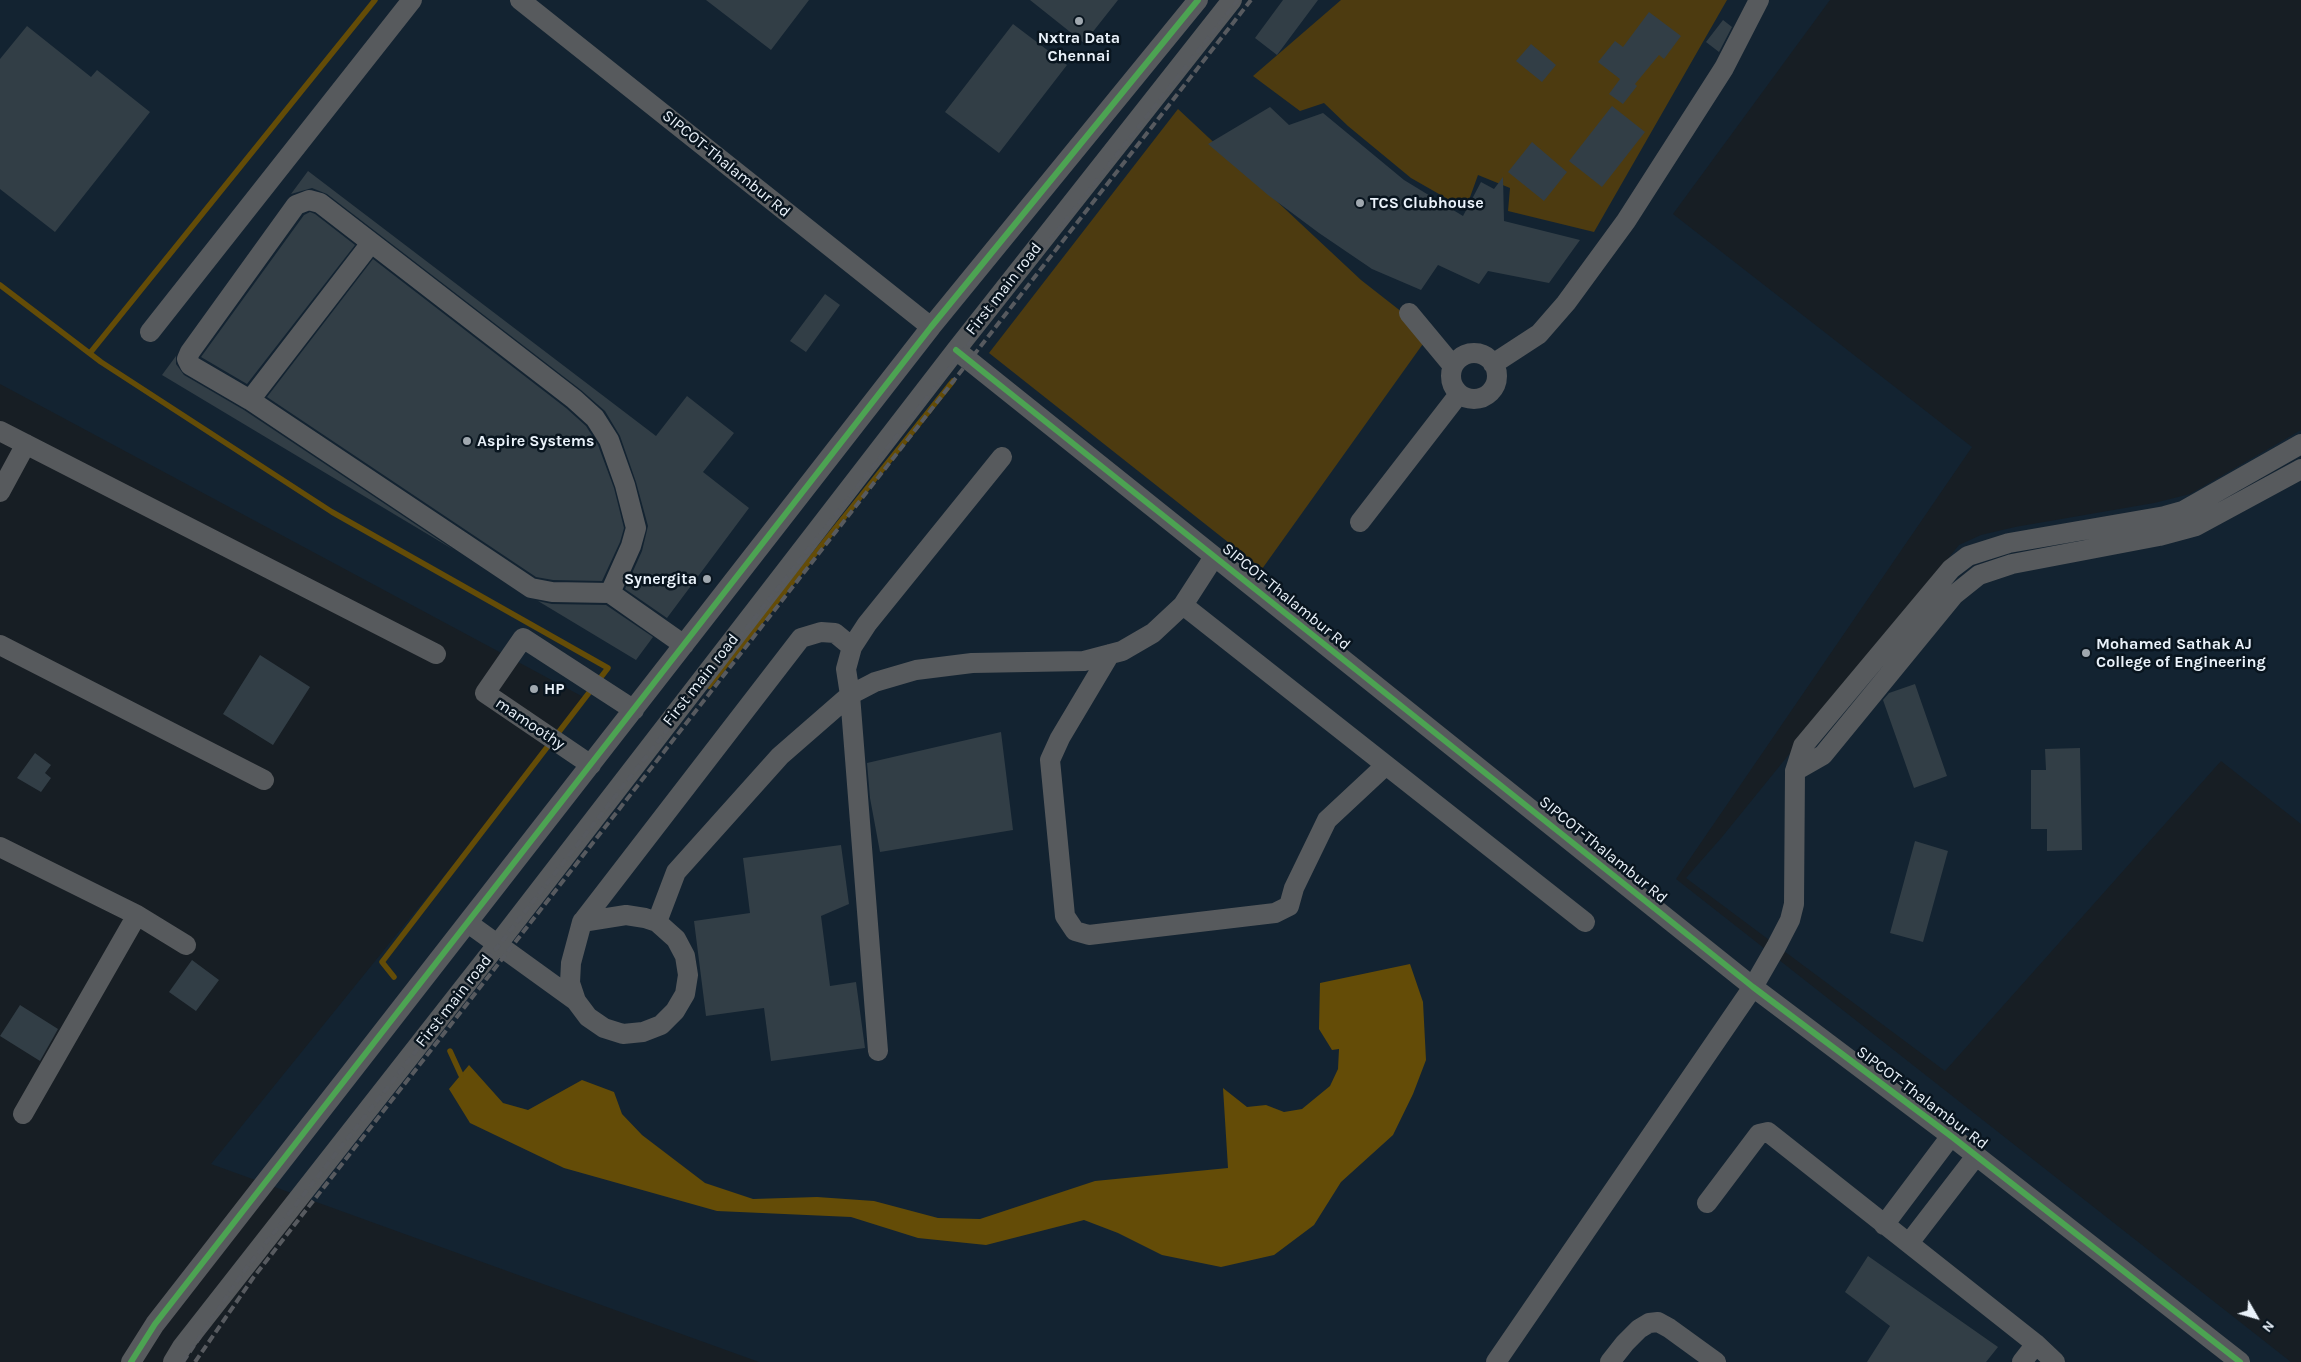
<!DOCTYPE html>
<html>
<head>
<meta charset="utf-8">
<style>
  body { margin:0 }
  #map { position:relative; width:2301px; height:1362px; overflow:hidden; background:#171e24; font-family:Karla,sans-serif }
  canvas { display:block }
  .north { position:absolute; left:2231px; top:1292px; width:50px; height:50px; -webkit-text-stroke:4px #09151f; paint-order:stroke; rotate:128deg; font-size:14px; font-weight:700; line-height:20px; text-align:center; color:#eaf2fa }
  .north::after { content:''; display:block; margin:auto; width:18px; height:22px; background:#eaf2fa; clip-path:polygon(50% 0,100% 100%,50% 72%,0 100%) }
</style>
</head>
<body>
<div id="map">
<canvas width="2301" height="1362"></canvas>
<div class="north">N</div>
</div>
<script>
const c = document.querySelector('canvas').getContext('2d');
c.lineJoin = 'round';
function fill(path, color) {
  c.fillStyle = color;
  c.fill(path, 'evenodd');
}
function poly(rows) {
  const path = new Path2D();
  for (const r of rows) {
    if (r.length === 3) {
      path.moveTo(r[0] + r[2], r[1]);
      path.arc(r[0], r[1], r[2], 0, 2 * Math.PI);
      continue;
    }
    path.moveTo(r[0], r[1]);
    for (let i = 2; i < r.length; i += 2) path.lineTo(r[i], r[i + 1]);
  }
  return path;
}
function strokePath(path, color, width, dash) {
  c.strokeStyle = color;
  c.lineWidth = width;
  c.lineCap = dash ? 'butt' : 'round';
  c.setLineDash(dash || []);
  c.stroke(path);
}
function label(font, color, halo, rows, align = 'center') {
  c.font = font + ' Karla,sans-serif';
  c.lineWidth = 5;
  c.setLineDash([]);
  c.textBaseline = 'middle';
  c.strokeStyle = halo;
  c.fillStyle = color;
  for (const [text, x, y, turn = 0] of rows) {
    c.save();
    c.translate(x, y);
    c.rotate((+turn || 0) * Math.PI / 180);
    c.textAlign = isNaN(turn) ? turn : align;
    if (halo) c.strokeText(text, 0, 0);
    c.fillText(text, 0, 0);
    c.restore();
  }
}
fill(poly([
  [0,0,1830,0,1673,214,1972,447,1676,879,2291,1362,759,1362,211,1164,587,699,0,384],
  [2301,430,2301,824,2221,761,1945,1071,1686,878,1722,837,1959,545,1981,535,2015,527,2154,503,2190,494]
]), '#132331');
fill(poly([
  [1341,0,1727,0,1594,232,1508,211,1510,188,1478,175,1469,200,1453,202,1411,178,1348,126,1324,103,1300,111,1253,76],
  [1178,109,1361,280,1430,334,1262,569,989,353]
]), '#4d3b10');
fill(poly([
  [1410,964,1423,1002,1426,1060,1413,1094,1393,1135,1341,1182,1314,1225,1274,1255,1221,1267,1162,1255,1118,1233,1084,1220,986,1245,918,1238,851,1217,717,1211,564,1168,470,1123,449,1089,469,1065,503,1103,528,1110,582,1080,614,1092,622,1114,642,1135,705,1183,753,1199,817,1197,874,1201,938,1218,980,1219,1095,1181,1228,1168,1223,1088,1247,1107,1266,1105,1284,1112,1302,1109,1330,1086,1338,1069,1339,1049,1332,1050,1319,1029,1320,983]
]), '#644c07');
strokePath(poly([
  [0,285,101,362,332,512,608,668,382,962,394,977],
  [90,353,375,0],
  [709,686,953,381],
  [450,1051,461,1075]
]), '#644c07', 5.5);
fill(poly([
  [706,0,809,0,771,50],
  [1030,0,1118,0,1084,43],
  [1283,0,1318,0,1277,55,1255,38],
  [1649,12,1681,36,1664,59,1659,55,1635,84,1637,86,1623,104,1609,94,1620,79,1598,62,1615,41,1623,47],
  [1723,20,1732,27,1719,52,1706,42],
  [1013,24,1067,65,999,153,945,112],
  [27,26,91,77,97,70,150,112,55,232,0,189,0,59],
  [1531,44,1556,65,1542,82,1516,61],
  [1612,106,1645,132,1602,187,1569,161],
  [1270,107,1289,125,1323,113,1404,180,1463,216,1481,182,1494,189,1503,177,1504,221,1580,240,1549,283,1488,271,1479,284,1438,265,1421,290,1372,269,1319,233,1268,195,1208,144],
  [1532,142,1567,172,1544,201,1508,172],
  [308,171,656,436,687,396,734,433,703,472,749,508,667,618,625,589,642,551,648,526,636,482,620,436,605,411,581,390,327,194,312,188,291,194],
  [310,212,315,214,355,245,247,384,201,357,304,215],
  [373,259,566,408,586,426,598,445,614,488,624,528,620,542,602,581,553,580,536,577,267,397],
  [825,294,840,305,806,352,790,341],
  [176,356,176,364,184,375,244,410,454,550,162,375],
  [538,601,552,604,606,605,653,637,636,660],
  [260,655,310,687,273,745,223,714],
  [1915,684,1947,776,1914,788,1883,700,1889,693],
  [1001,732,1013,830,880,852,870,798,867,763],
  [2080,748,2082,850,2047,851,2047,829,2031,829,2031,770,2046,770,2045,749],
  [35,753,51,765,45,773,51,778,41,792,17,778],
  [1915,841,1948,851,1923,942,1890,933],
  [841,845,849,904,821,916,830,986,856,982,865,1048,771,1061,764,1008,706,1016,694,921,750,913,743,858],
  [192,960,219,980,196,1011,169,992],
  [20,1005,58,1029,40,1061,0,1036],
  [1868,1256,1998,1347,1986,1362,1867,1362,1890,1326,1845,1292]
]), '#323e46');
strokePath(poly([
  [520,0,931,327],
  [1409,313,1453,366],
  [150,332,412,0],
  [956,350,1753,987,1951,1136,2240,1362],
  [1474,376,23],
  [1493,364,1539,334,1566,303,1626,221,1724,68,1759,0],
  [250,400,371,243],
  [0,431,436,654],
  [0,492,26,444],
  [1360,522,1459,394],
  [610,593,631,546,636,528,625,485,609,440,595,418,574,399,320,203,309,200,296,205,190,352,187,359,190,365,250,400,531,588,552,592,610,593,684,645],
  [1183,605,1585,922],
  [0,645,264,780],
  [1110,654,1060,738,1050,760,1065,916,1075,931,1089,935,1275,913,1289,906,1294,888,1327,820,1386,765],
  [591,765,485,693,523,638,634,710],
  [1795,771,1823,755,1954,595,1979,575,2012,564,2159,536,2196,526,2301,469],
  [0,847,137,915,186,945],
  [626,915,645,918,657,922,676,939,685,956,688,975,685,994,675,1011,661,1025,643,1032,623,1034,604,1028,588,1017,576,1001,570,983,571,963,582,922,626,915],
  [582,922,801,638,821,632,835,633,852,647],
  [657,922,676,872,780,756,850,695,875,682,916,670,972,663,1084,661,1122,651,1153,633,1183,605,1214,557],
  [468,923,576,1001],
  [878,1051,850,695,846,669,852,647,867,624,1002,457],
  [23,1114,137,915],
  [1707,1203,1759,1134,1768,1132,2036,1344,2055,1362],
  [1884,1225,1951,1136],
  [1909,1243,1976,1156],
  [131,1362,155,1324,931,327,1198,0],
  [173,1362,182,1347,497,945,956,350,1232,0],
  [1496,1362,1753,987,1776,947,1790,920,1794,904,1795,771,1803,746,1951,569,1968,556,2009,543,2165,516,2183,511,2301,444],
  [1610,1362,1625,1343,1639,1329,1649,1323,1658,1322,1669,1328,1716,1362],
  [2022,1362,2036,1344]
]), '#575a5d', 20);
strokePath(poly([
  [183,1362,244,1271,1238,0],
  [195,1362,253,1278,1251,0]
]), '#575a5f', 4, [8, 4]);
strokePath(poly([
  [956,350,1753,987,1951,1136,2240,1362],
  [131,1362,155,1324,931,327,1198,0]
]), '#4ca352', 6);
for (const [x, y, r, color] of [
  [1079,21,5,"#a0a8af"],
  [1360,203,5,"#a0a8af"],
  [467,441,5,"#a0a8af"],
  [707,579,5,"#a0a8af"],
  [2086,653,5,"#a0a8af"],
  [534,689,5,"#a0a8af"]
]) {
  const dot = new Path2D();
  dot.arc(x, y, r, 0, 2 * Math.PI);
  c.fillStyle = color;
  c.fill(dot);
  strokePath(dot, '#09151f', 2);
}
label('bold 16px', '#eaf2fa', '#09151f', [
  ["Nxtra Data",1079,38,"center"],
  ["Chennai",1079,56,"center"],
  ["TCS Clubhouse",1370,203],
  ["Aspire Systems",477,441],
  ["Synergita",697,579,"right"],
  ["Mohamed Sathak AJ",2096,644],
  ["College of Engineering",2096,662],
  ["HP",544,689]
], 'left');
label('16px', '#eaf2fa', '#09151f', [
  ["SIPCOT-Thalambur Rd",726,164,39],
  ["First main road",1004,289,-52],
  ["SIPCOT-Thalambur Rd",1286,597,39],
  ["First main road",701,680,-52],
  ["mamoothy",530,724,34],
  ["SIPCOT-Thalambur Rd",1603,850,39],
  ["First main road",454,1001,-52],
  ["SIPCOT-Thalambur Rd",1922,1098,37]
]);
</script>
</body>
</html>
